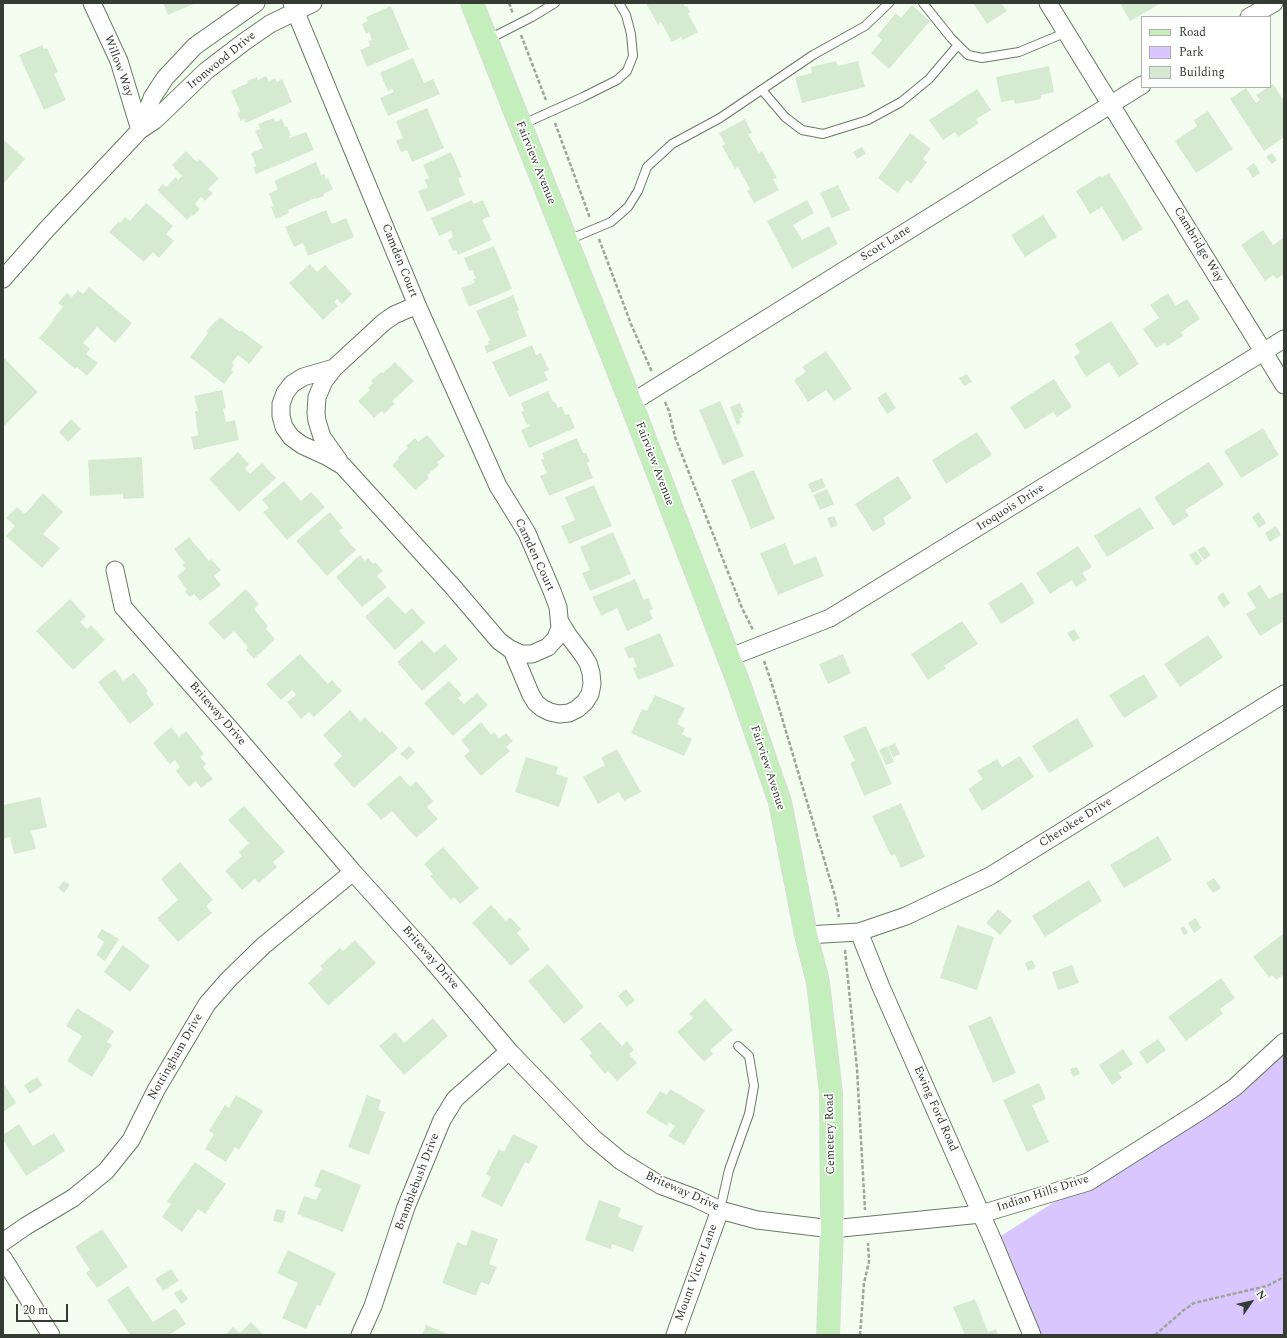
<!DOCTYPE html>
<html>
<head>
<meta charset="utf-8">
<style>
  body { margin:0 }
  #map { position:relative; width:1287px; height:1338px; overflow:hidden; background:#f3fef0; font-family:Spectral,serif }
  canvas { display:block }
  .frame { position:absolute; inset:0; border:4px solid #353c33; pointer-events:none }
  .legend { position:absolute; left:1141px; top:16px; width:130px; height:72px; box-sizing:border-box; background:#fff; border:1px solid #aeb1ad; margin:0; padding:5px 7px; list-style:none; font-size:12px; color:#353c33 }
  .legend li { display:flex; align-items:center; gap:8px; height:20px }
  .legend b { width:20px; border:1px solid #aeb1ad }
  .north { position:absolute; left:1231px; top:1282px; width:40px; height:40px; -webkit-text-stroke:3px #fff; paint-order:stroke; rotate:56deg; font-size:11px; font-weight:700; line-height:16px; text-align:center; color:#353c33 }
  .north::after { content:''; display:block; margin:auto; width:14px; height:18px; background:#353c33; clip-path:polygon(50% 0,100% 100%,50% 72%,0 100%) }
  .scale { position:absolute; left:16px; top:1304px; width:52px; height:18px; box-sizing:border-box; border:2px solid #353c33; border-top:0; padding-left:5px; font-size:12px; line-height:14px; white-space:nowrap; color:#353c33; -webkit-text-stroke:3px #fff; paint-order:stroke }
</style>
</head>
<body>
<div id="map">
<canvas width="1287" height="1338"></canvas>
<div class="frame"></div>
<ul class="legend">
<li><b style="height:5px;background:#c4eebb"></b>Road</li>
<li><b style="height:11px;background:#dac6fe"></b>Park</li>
<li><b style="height:11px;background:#d6ead2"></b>Building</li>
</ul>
<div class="north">N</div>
<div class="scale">20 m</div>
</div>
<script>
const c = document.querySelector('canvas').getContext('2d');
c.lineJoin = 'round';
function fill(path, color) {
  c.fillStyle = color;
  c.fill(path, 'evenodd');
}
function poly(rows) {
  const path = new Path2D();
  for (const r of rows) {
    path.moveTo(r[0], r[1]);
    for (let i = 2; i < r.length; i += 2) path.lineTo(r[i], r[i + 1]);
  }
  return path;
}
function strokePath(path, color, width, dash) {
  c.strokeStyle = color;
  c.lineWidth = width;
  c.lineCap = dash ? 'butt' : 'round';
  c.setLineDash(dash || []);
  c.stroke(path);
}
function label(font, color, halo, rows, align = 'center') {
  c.font = font + ' Spectral,serif';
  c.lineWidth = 3.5;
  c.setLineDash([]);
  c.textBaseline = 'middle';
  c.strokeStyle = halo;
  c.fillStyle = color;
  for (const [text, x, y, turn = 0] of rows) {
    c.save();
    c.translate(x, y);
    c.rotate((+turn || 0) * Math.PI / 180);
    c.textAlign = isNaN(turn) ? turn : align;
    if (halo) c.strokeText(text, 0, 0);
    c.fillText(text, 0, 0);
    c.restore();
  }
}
fill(poly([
  [1284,1042,1284,1335,1031,1335,993,1241,1235,1087]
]), '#dac6fe');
fill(poly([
  [163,3,196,3,168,15],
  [646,3,683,3,685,7,687,6,690,12,688,13,698,32,683,40,681,37,672,42,661,22,658,25],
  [973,3,1001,3,1007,11,987,24],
  [1120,3,1161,3,1130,21],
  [912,5,930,21,889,69,871,53,882,40,877,36,896,13,901,18],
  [391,6,409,49,367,67,360,50,370,46,368,41,372,40,369,32,366,34,362,24,368,21,366,17],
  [42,45,44,49,47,48,58,72,54,74,66,100,44,110,19,55],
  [413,58,424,83,433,79,440,94,388,116,380,98,394,92,392,89,388,91,380,73],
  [836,61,838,66,858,61,865,87,802,103,795,77,812,73,811,67],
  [1049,66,1054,92,1041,95,1041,99,1015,104,1014,100,1001,102,996,77],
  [266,76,269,81,275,78,277,82,282,79,292,102,246,123,244,119,241,121,237,113,240,111,231,91,248,83,247,81,257,77,258,80],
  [1273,84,1284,101,1284,137,1264,151,1230,99,1246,88,1256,103,1260,100,1256,95],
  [977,89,991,110,976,119,979,123,958,137,955,132,943,140,929,120],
  [427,108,444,148,412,162,407,150,401,152,396,141,403,138,396,121],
  [1208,111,1233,149,1196,173,1175,141,1197,126,1194,120],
  [274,118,275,122,282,119,285,127,287,126,291,136,289,136,290,138,306,132,314,150,256,174,253,167,256,166,251,153,263,148,255,131,260,129,258,124],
  [745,119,752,133,748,134,759,153,762,151,777,178,773,179,779,190,754,203,747,191,750,189,738,167,735,169,722,146,725,144,719,133],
  [910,133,931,149,923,159,927,162,911,184,907,180,898,193,878,178],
  [5,141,25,159,3,184,3,143],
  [862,147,866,154,857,159,853,152],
  [186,151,197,162,199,159,219,178,208,189,213,193,205,201,201,197,195,204,200,209,193,216,192,215,187,220,157,190,163,184,166,187,176,177,178,180,182,176,172,165],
  [451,152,462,177,458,178,465,195,427,212,418,191,428,187,424,180,429,178,423,165],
  [1272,153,1277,160,1272,164,1266,157],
  [316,162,321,175,324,174,326,179,328,178,333,189,323,194,324,196,316,199,315,198,288,210,289,213,276,219,271,207,274,206,269,194,278,189,274,181],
  [1254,163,1260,173,1253,178,1247,168],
  [1109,173,1143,229,1123,241,1102,207,1090,214,1076,191,1100,176,1101,178],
  [838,185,850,210,832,218,820,193],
  [472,200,473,204,483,200,490,216,482,220,492,240,458,255,456,250,453,251,448,240,453,237,451,231,439,236,431,218],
  [807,200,814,213,793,225,802,240,829,226,838,244,792,269,767,221],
  [146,203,173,226,166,234,174,241,159,258,153,252,144,262,109,232,119,221,120,223,125,217,130,221],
  [326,210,332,224,346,218,354,237,308,256,303,243,294,247,285,227],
  [1043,215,1057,237,1025,257,1011,235],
  [1263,230,1273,245,1284,237,1284,274,1276,279,1273,275,1265,281,1241,245],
  [494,246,512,289,469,307,461,288,475,283,473,279,476,278,472,270,469,271,464,258],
  [310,264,317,272,325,265,352,294,342,304,337,299,334,302,338,306,323,320,289,283],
  [89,287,132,323,115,343,97,327,83,343,90,349,86,354,98,363,87,376,77,367,75,369,39,338,54,320,53,319,63,307,58,303,67,293,72,297,78,290,83,294],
  [1168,293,1176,306,1187,299,1200,319,1181,332,1183,336,1167,346,1165,343,1156,348,1143,329,1159,318,1150,305],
  [513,295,519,310,517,311,527,336,487,353,484,346,489,344,488,342,490,340,476,311],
  [220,317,240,332,241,330,263,347,249,364,238,355,232,363,234,365,231,370,233,372,224,384,190,357,208,333,206,331],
  [1111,321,1139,364,1119,377,1109,362,1086,377,1074,357,1080,352,1075,344],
  [532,345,536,355,541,353,549,370,544,372,548,380,509,397,492,362],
  [826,351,852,389,834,401,826,390,808,402,794,380,806,372,802,367],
  [4,358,38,392,3,427,3,359],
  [395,362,414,381,392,401,395,404,384,414,382,411,374,418,358,401,370,390,368,388,373,383,371,381,381,372,383,373],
  [967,374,972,382,964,386,959,378],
  [1054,379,1072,407,1057,417,1053,412,1025,430,1010,407],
  [222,390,226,408,223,409,226,422,235,420,239,440,194,450,191,437,198,435,195,411,198,411,194,396],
  [548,391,553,402,555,402,558,408,562,406,565,415,569,414,575,428,529,448,521,430,530,426,529,424,527,425,521,412,524,411,521,403],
  [886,392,896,408,887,414,877,398],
  [720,401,744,456,723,465,699,410],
  [740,403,744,412,741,413,743,417,739,419,741,423,737,425,730,407],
  [71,419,81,429,68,442,59,432],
  [1263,428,1279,455,1241,478,1224,451],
  [977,432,992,455,946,484,932,460],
  [427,435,445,456,437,462,439,465,427,475,429,478,415,490,392,465,399,459,398,457,408,448,406,446,415,438,418,442],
  [577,438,583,453,586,453,590,461,587,463,593,478,549,496,540,476,547,473,541,460,544,459,542,453],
  [238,452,249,464,245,468,250,474,262,463,276,478,239,512,209,479],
  [142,457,144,498,123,499,123,494,90,496,88,460],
  [1209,462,1224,485,1185,510,1189,516,1173,526,1154,497],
  [754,470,775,519,751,529,731,480],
  [898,476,912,498,883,518,886,524,873,532,855,504],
  [822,478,826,487,812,493,808,484],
  [284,481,301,501,311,492,325,507,287,540,263,512,269,508,262,500],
  [594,485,612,526,569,544,561,526,575,520,565,497],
  [827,489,834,504,820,510,813,495],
  [43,493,63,512,43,534,60,548,42,568,6,536,15,526,6,518,17,507,25,514],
  [1140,507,1154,528,1107,557,1094,536],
  [330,512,343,528,339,531,356,550,327,576,296,541],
  [1259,512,1266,523,1259,528,1252,517],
  [834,516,838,525,831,528,827,518],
  [1276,526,1281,535,1270,542,1265,533],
  [613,532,631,574,590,591,582,573,590,570,580,547],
  [189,537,209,561,211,559,221,570,214,576,221,585,200,601,194,594,190,597,185,592,187,590,177,576,186,569,182,565,185,563,174,549],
  [785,543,794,565,816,556,824,576,778,595,760,553],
  [1078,546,1092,567,1082,573,1087,580,1076,587,1072,580,1050,594,1036,573],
  [1204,546,1211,555,1204,560,1197,550],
  [1196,551,1203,561,1196,566,1189,555],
  [360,555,365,561,368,558,373,564,375,562,383,571,377,576,387,587,362,607,336,577],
  [635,579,644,600,648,598,653,609,649,611,653,619,627,631,617,608,601,616,592,597],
  [1022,582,1035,603,1001,624,988,603],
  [1260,585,1269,599,1282,592,1284,595,1284,621,1260,636,1246,614,1256,608,1247,593],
  [246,589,259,604,254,609,268,626,266,629,275,639,254,659,246,650,248,647,234,631,224,640,208,623],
  [1223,592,1230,603,1224,608,1217,597],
  [388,596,405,614,412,608,425,623,395,650,365,617],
  [70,599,86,616,80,622,87,629,91,625,105,640,73,670,36,631],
  [962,621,978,644,944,666,946,668,928,680,911,654],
  [1074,629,1080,638,1073,642,1067,633],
  [660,633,674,666,638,680,633,668,637,667,633,657,629,659,624,648],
  [1208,635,1223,657,1180,687,1164,664],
  [422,640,434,653,445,644,458,659,422,691,397,662],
  [300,654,328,684,332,680,342,691,314,717,309,712,301,719,287,702,296,695,292,690,281,700,266,684],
  [843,654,851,673,828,684,819,664],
  [115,669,123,681,134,673,148,691,146,693,154,705,130,724,98,682],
  [1144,674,1158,697,1124,718,1109,695],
  [449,681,462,695,458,698,464,704,477,693,488,705,453,736,424,703],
  [655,695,685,708,677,724,685,728,682,734,692,739,684,756,631,733,642,709,647,711],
  [350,710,360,721,365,717,380,733,382,731,398,748,354,788,333,764,342,756,323,735],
  [1077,718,1094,746,1049,773,1032,746],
  [481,722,491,735,494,732,499,739,506,733,513,741,506,747,510,751,481,776,464,756,470,751,461,740],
  [866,726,892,784,864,796,850,763,855,761,843,736],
  [171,727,179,737,186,731,204,754,200,757,206,764,203,767,213,779,201,788,196,781,189,787,176,771,180,767,175,760,170,764,153,743],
  [895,743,900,754,893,757,888,747],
  [409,746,415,752,407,760,400,754],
  [887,746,894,762,886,765,879,750],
  [617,749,641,792,624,801,619,792,598,804,583,777,605,765,601,758],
  [1020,756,1034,777,982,811,968,789,983,779,977,771,997,759,1002,767],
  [526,757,558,767,556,774,568,778,559,807,515,792],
  [400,775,410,787,416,781,433,801,427,807,438,819,416,838,392,811,381,820,367,804],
  [40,797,47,827,31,831,36,849,14,854,10,837,3,839,3,805],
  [901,803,925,857,901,868,895,854,891,856,872,816],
  [244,806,285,852,273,862,277,867,259,883,255,879,242,890,225,871,242,856,239,852,249,843,228,820],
  [1158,836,1172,860,1124,888,1110,865],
  [443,847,479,888,460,904,454,897,451,900,430,876,433,874,424,864],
  [180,862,213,900,206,906,212,913,178,942,157,918,178,900,161,879],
  [1214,878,1221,888,1213,893,1206,883],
  [1089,880,1102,901,1045,937,1032,916],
  [64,881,70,885,64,893,58,888],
  [491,905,506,921,510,917,521,929,517,933,530,949,511,966,472,923],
  [998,909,1012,921,1000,935,986,923],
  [1196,918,1201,928,1194,933,1188,923],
  [957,925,994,937,977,990,940,978],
  [1184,926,1188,933,1184,935,1180,928],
  [102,929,119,939,105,961,96,955,104,942,97,937],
  [1284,933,1284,974,1276,980,1272,975,1269,977,1253,957],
  [355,940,376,963,328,1006,308,983,323,969,320,966,340,948,343,951],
  [123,945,150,966,130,992,104,972],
  [1032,960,1036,967,1028,971,1025,963],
  [548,964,584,1007,564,1024,528,981],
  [1072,965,1079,983,1058,990,1052,972],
  [1221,978,1235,998,1220,1009,1223,1014,1186,1041,1168,1017],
  [626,989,635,1000,627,1007,618,996],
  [705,999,733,1030,710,1050,713,1054,704,1062,677,1032,693,1018,689,1014],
  [77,1008,114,1031,107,1042,112,1045,92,1077,67,1061,82,1036,66,1026],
  [991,1016,1016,1073,993,1083,968,1026],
  [433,1018,448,1036,404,1075,379,1046,395,1032,404,1043],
  [600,1022,622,1046,627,1041,634,1050,629,1054,637,1063,617,1081,608,1071,605,1074,589,1055,592,1053,580,1039],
  [1158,1039,1166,1050,1147,1064,1139,1052],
  [1123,1049,1133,1064,1119,1073,1122,1078,1112,1085,1099,1065],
  [1077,1067,1080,1074,1073,1077,1070,1069],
  [37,1077,43,1085,30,1094,24,1085],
  [3,1082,16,1103,3,1112],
  [1039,1083,1046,1099,1032,1105,1049,1142,1027,1152,1003,1100],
  [670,1089,705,1110,684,1145,668,1136,675,1126,669,1122,667,1126,646,1113,660,1091,667,1095],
  [236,1095,263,1111,239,1150,235,1147,226,1162,205,1149,214,1134,209,1131,225,1105,229,1108],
  [367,1095,381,1100,378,1110,385,1112,369,1155,348,1147],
  [19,1124,33,1146,54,1133,65,1151,26,1176,3,1140,3,1135],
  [513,1134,538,1146,529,1164,525,1162,502,1207,481,1196,491,1177,486,1174,499,1149,504,1152],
  [195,1162,226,1184,205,1214,198,1209,182,1232,162,1217,171,1204,167,1201],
  [321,1169,361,1185,343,1232,297,1214,304,1196,316,1200,321,1189,314,1186],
  [599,1200,621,1208,618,1217,643,1226,633,1252,612,1244,611,1249,585,1240],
  [276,1209,286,1211,283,1223,273,1221],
  [102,1229,128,1267,97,1288,86,1273,90,1270,75,1247],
  [472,1230,498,1239,489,1264,497,1267,489,1285,481,1282,476,1296,442,1283,457,1242,466,1246],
  [288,1250,336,1273,320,1306,317,1305,306,1329,282,1318,298,1283,277,1273],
  [171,1269,179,1281,163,1291,155,1279],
  [128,1286,153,1322,175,1308,186,1324,169,1335,130,1335,107,1300],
  [181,1289,188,1299,181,1304,174,1293],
  [975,1299,988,1332,996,1329,998,1335,965,1335,953,1307],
  [251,1322,264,1335,225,1335,233,1327,240,1333],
  [426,1325,451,1335,422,1335]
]), '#d6ead2');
const lane = poly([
  [923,3,951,38,968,55,982,58,1019,52,1067,32],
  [487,40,532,17,555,3],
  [762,90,785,117,802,130,823,134,868,120,901,102,929,79,958,45],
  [521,125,583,97,617,80,627,71,633,56,631,34,626,15,619,3],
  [568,240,611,222,628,207,638,191,647,167,672,144,720,118,813,55,865,26,889,3],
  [720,1210,729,1170,749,1114,754,1086,749,1056,738,1046]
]);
const street = poly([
  [92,3,119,61,140,130],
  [292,3,417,305,498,486,527,533,552,591,558,607,560,628,556,638,548,647,532,654,521,654,510,649,499,641,453,587,343,466,326,456,302,445,291,437,284,427,281,416,281,404,285,393,292,384,303,377,334,368],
  [1048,3,1284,385],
  [1249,17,1274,3],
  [140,130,152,98,165,78,195,46,256,3],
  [3,279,46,230,140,130,155,120,206,71,244,42,270,24,313,3],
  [631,403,1142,85],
  [339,461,322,437,317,421,316,413,317,397,324,381,334,368,384,322,394,315,417,305],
  [115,570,123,607,232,731,353,872,425,952,509,1051,592,1137,621,1161,660,1185,695,1198,720,1210,757,1220,832,1229,981,1214,1088,1182,1205,1108,1235,1087,1284,1042],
  [512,650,531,695,536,703,542,708,550,712,559,714,569,713,577,709,585,702,590,694,592,684,591,673,588,663,583,655,568,635,560,622],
  [728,658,830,618,1284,339],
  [859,932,906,916,990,876,1284,694],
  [806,935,859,932,881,987,993,1241,1032,1335],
  [3,1242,26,1226,73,1198,106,1171,131,1140,156,1090,207,1004,228,980,263,946,353,872],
  [3,1258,51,1335],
  [360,1335,373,1306,406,1207,442,1120,455,1099,509,1051],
  [675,1335,720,1210]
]);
const primary = poly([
  [472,3,631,403,739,684,780,802,806,935,818,982,831,1093,832,1229,828,1335]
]);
strokePath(lane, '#687964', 10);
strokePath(street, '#687964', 19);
strokePath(primary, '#dbdcda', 24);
strokePath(poly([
  [509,3,513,14],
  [521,35,546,100],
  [555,123,590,218],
  [599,239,631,324,652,372],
  [665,402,669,411,675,437,742,608,753,630],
  [764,661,771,681,835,896,839,917],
  [845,950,857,1069,865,1210],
  [860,1335,864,1283,869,1262,868,1243],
  [1155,1335,1184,1310,1194,1303,1267,1286,1284,1277]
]), '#9ca59a', 2.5, [4, 2]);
strokePath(lane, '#fff', 8);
strokePath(street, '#fff', 17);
strokePath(primary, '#c4eebb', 22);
label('12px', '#353c33', '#fff', [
  ["Ironwood Drive",222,61,-39],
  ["Willow Way",118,66,70],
  ["Fairview Avenue",535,163,68],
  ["Scott Lane",886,244,-32],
  ["Cambridge Way",1198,245,59],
  ["Camden Court",399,261,68],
  ["Fairview Avenue",654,464,69],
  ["Iroquois Drive",1011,508,-32],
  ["Camden Court",534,555,65],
  ["Briteway Drive",217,714,49],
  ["Fairview Avenue",767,768,72],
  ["Cherokee Drive",1076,823,-32],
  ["Briteway Drive",430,958,49],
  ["Nottingham Drive",176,1057,-60],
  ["Ewing Ford Road",935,1109,66],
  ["Cemetery Road",831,1134,-91],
  ["Bramblebush Drive",418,1182,-69],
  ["Briteway Drive",682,1192,24],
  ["Indian Hills Drive",1043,1194,-18],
  ["Mount Victor Lane",697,1273,-70]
]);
</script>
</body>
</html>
